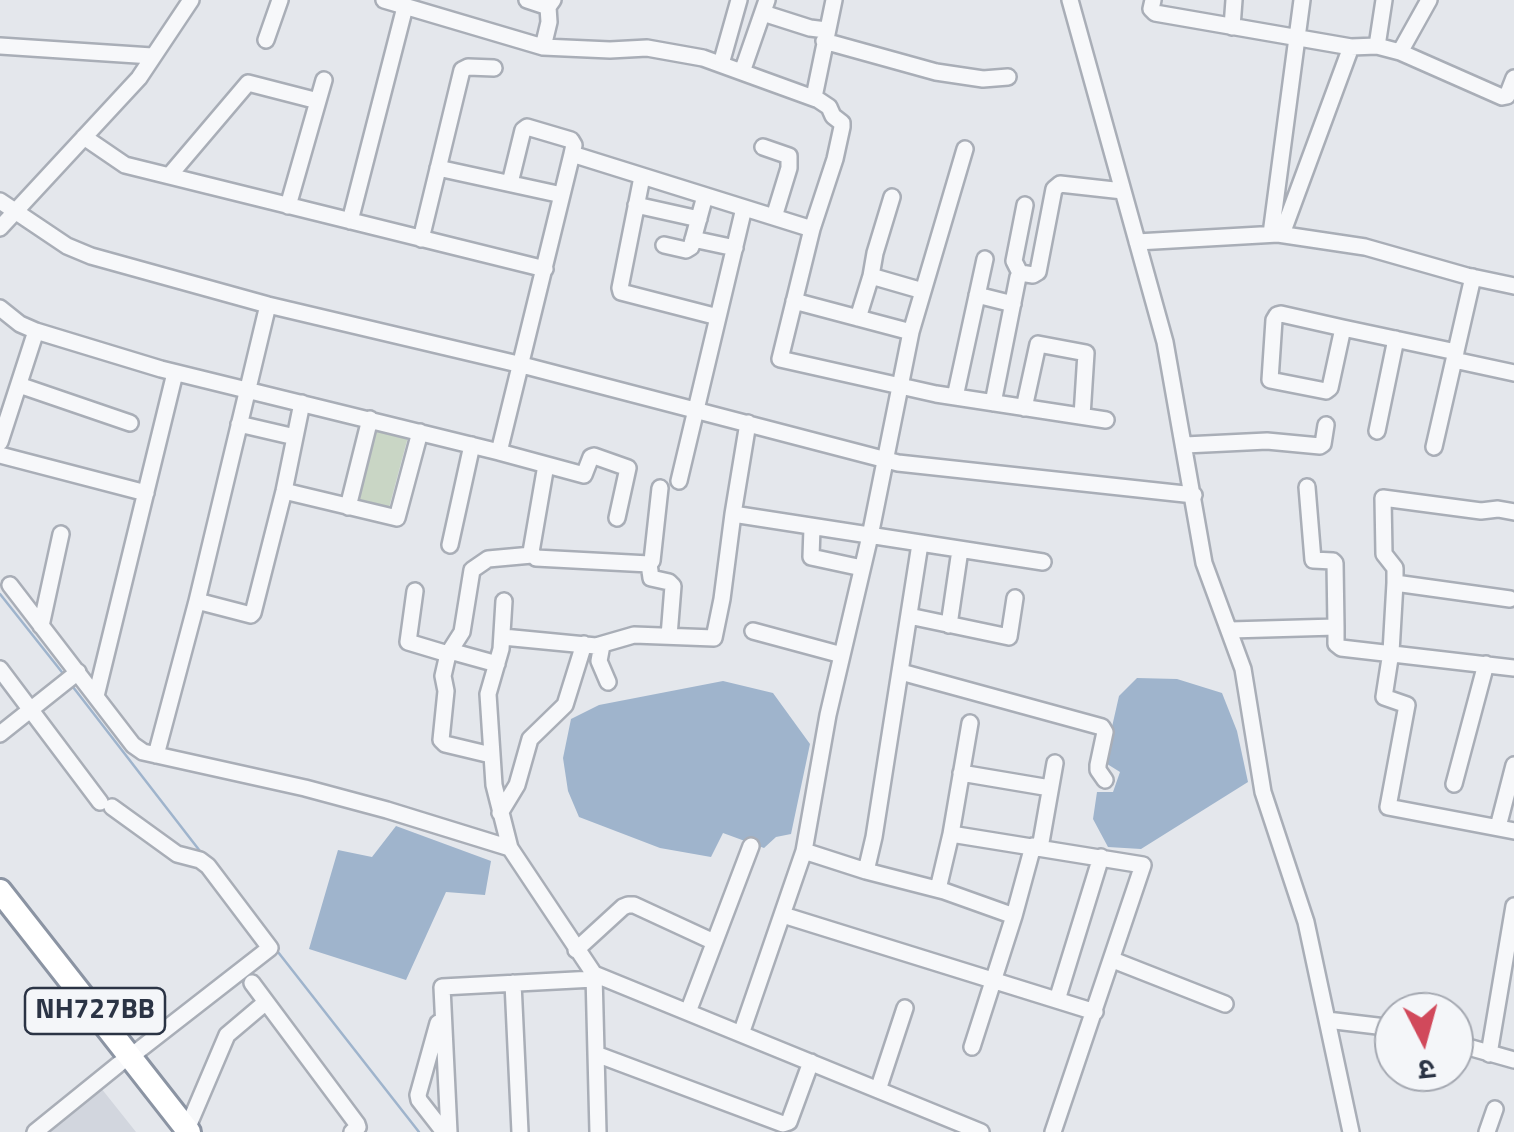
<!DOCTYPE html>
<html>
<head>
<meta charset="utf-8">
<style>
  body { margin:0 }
  #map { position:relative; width:1514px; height:1132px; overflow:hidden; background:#e4e7ec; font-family:"Titillium Web","Noto Sans Devanagari",sans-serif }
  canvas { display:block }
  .north { position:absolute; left:1374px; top:992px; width:100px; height:100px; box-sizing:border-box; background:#f4f6f9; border:2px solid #a4a8b1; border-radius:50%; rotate:174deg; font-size:28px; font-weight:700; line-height:40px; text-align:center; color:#2b3445 }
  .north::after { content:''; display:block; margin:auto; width:35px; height:45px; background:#d1495b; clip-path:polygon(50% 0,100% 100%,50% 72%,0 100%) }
</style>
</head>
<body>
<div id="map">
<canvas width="1514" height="1132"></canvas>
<div class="north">उ</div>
</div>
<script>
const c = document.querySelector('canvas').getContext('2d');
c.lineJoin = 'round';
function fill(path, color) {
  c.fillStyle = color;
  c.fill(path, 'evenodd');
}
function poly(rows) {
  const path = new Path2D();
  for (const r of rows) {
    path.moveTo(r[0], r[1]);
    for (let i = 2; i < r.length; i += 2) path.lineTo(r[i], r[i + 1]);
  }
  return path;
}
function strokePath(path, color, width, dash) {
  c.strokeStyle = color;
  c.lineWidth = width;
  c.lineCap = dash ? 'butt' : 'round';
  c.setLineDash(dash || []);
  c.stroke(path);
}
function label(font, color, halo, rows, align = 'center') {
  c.font = font + ' "Titillium Web",sans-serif';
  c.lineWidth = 8;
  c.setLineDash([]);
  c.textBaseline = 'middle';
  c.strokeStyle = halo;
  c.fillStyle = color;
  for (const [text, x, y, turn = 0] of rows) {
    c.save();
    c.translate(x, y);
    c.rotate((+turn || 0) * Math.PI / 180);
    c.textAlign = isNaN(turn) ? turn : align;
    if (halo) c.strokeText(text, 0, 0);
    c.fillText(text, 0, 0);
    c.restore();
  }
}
fill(poly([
  [101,1088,136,1132,33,1132,53,1126]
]), '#d2d6de');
fill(poly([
  [376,429,408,437,389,508,357,500]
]), '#c9d6c5');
fill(poly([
  [1137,678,1177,679,1222,693,1237,731,1248,782,1141,849,1108,847,1093,819,1097,792,1113,792,1120,772,1104,762,1119,696],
  [723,681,773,693,810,744,791,834,776,837,764,848,723,833,711,857,660,848,579,817,568,791,563,758,571,719,599,705],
  [396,826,491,861,485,895,446,892,406,980,309,949,338,850,372,857]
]), '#9fb4cc');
strokePath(poly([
  [0,594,65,676],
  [73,687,203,855],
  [278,952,419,1132]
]), '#9fb4cc', 2.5);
const minor = poly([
  [384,0,543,47,610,50,647,48,703,58,816,99],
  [527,0,548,7,553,0],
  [834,0,814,97,829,107,833,116,842,123,842,127,835,159,812,229,780,359,936,394,1106,420],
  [1070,0,1165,342,1204,563,1243,669,1263,792,1306,922,1351,1132],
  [1153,0,1151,9,1155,13,1351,47],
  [763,13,810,28,826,30],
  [1232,27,1234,0],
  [266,40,280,0],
  [824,41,936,72,983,79,1008,77],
  [0,46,152,56],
  [1377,46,1400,52,1502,97,1507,96,1514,78],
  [543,47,549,22,548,7],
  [1400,52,1429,0],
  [721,64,739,0],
  [742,72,767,0],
  [84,137,125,165,545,269],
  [763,147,789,156,789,168,774,217],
  [438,168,562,195],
  [169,176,248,83,318,101],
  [642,177,620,288,621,292,718,317],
  [510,183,523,130,527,127,571,140,574,145,572,154,812,229],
  [0,201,67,246,91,256,268,305,522,365,898,463,1194,495],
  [636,205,699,219],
  [288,206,324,80],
  [350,221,405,7],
  [0,228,139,78,191,0],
  [1271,234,1302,0],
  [1282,234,1351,47,1377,46,1384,0],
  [421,239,462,70,468,67,494,68],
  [693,239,735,248],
  [1137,242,1278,234,1365,247,1467,276,1514,286],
  [664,245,686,250,691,247,705,196],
  [1020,273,1014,261,1025,205],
  [871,276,875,253,892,197],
  [977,295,1013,304],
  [794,301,911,332],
  [0,308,20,324,36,331,161,369,499,452,584,475,591,457,594,456,628,468,617,518],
  [858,318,871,276,923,291],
  [1343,328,1330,388,1326,391,1270,380,1274,320,1277,315,1281,314,1343,328,1456,352],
  [1454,360,1514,373],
  [19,385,130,423],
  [955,397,985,259],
  [993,403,1018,277,1020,273,1033,275,1038,272,1054,189,1060,184,1123,191],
  [1024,408,1038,344,1086,353,1082,416],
  [239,424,295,437],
  [1377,431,1396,339],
  [0,442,36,331],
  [1185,445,1267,441,1320,446,1323,444,1326,425],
  [1434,447,1473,277],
  [499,452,572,154],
  [0,455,146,493],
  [546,465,531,552,536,558,649,564,652,561,660,488],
  [679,481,744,208],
  [1307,487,1313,560,1333,561,1335,563,1336,627],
  [284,491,397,518,420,432],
  [348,507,370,419],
  [733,514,748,423],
  [812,528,811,557,862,568],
  [450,545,472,445],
  [649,564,651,578,669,582,673,586,669,636],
  [1395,583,1395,568,1384,554,1383,498,1481,511,1498,509,1514,512],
  [10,585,133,745,143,752,305,788,387,810,510,848],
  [415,591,408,642,448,654],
  [1510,599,1395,583,1391,652,1384,697,1407,705,1388,807,1514,831],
  [197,601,251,615,253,613,284,491,302,403],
  [504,601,501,649,488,694,494,785,510,848,594,974,598,1132],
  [909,616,1009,637,1015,598],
  [949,625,960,550],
  [41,626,61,534],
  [1230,630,1336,627,1336,644,1341,648,1514,668],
  [753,631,842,655],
  [503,637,596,646,634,635,714,638,722,599,733,514,1043,562],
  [602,645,599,661,608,682],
  [450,651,497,664],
  [0,669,100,802],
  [901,672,1102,727,1105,732,1098,765,1098,770,1105,780],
  [96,696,175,373],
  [0,734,78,672],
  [156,755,197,601,268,305],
  [491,755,445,744,441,740,446,691,443,676,448,654,462,632,472,570,488,559,532,555],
  [961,773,1050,788],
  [1454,784,1486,664],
  [112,807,177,854,200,860,208,866,270,948,130,1057],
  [500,813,517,785,530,739,565,705,584,644],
  [1498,827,1514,765],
  [951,834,970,723],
  [1040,848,1055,763],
  [804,851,866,871,944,891,1014,916,972,1047],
  [866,871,874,837,920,544],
  [938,889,951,834,1143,865,1053,1132],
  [783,915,1095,1012],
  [1014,916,1033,846],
  [576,950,623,907,628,905,634,905,714,942],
  [1113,960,1225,1004],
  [594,974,981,1132],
  [252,983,357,1124,358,1127,352,1132],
  [513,983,520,1132],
  [1057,1000,1101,857],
  [688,1012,751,846],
  [1327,1020,1394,1028],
  [438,1023,418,1095,419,1100,444,1132],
  [741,1034,804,851,828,715,870,536,911,332,965,149],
  [1454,1043,1514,1060],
  [596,1054,783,1124,789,1122,811,1062],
  [1489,1054,1514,906],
  [878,1090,905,1008],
  [187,1129,227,1035,266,1002],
  [35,1132,119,1064],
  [449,1132,442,987,594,979],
  [1487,1132,1495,1109]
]);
const highway = poly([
  [0,891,189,1132]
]);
strokePath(minor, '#a9aeb7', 20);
strokePath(highway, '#8b94a3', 28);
strokePath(minor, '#f7f8fa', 15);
strokePath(highway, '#fff', 22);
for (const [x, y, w] of [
  [95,1011,140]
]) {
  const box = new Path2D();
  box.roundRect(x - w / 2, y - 23, w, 46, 8);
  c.fillStyle = '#f4f6f9';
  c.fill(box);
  strokePath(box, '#2b3445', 2.5);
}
label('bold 28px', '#2b3445', null, [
  ["NH727BB",95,1011]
]);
</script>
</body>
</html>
